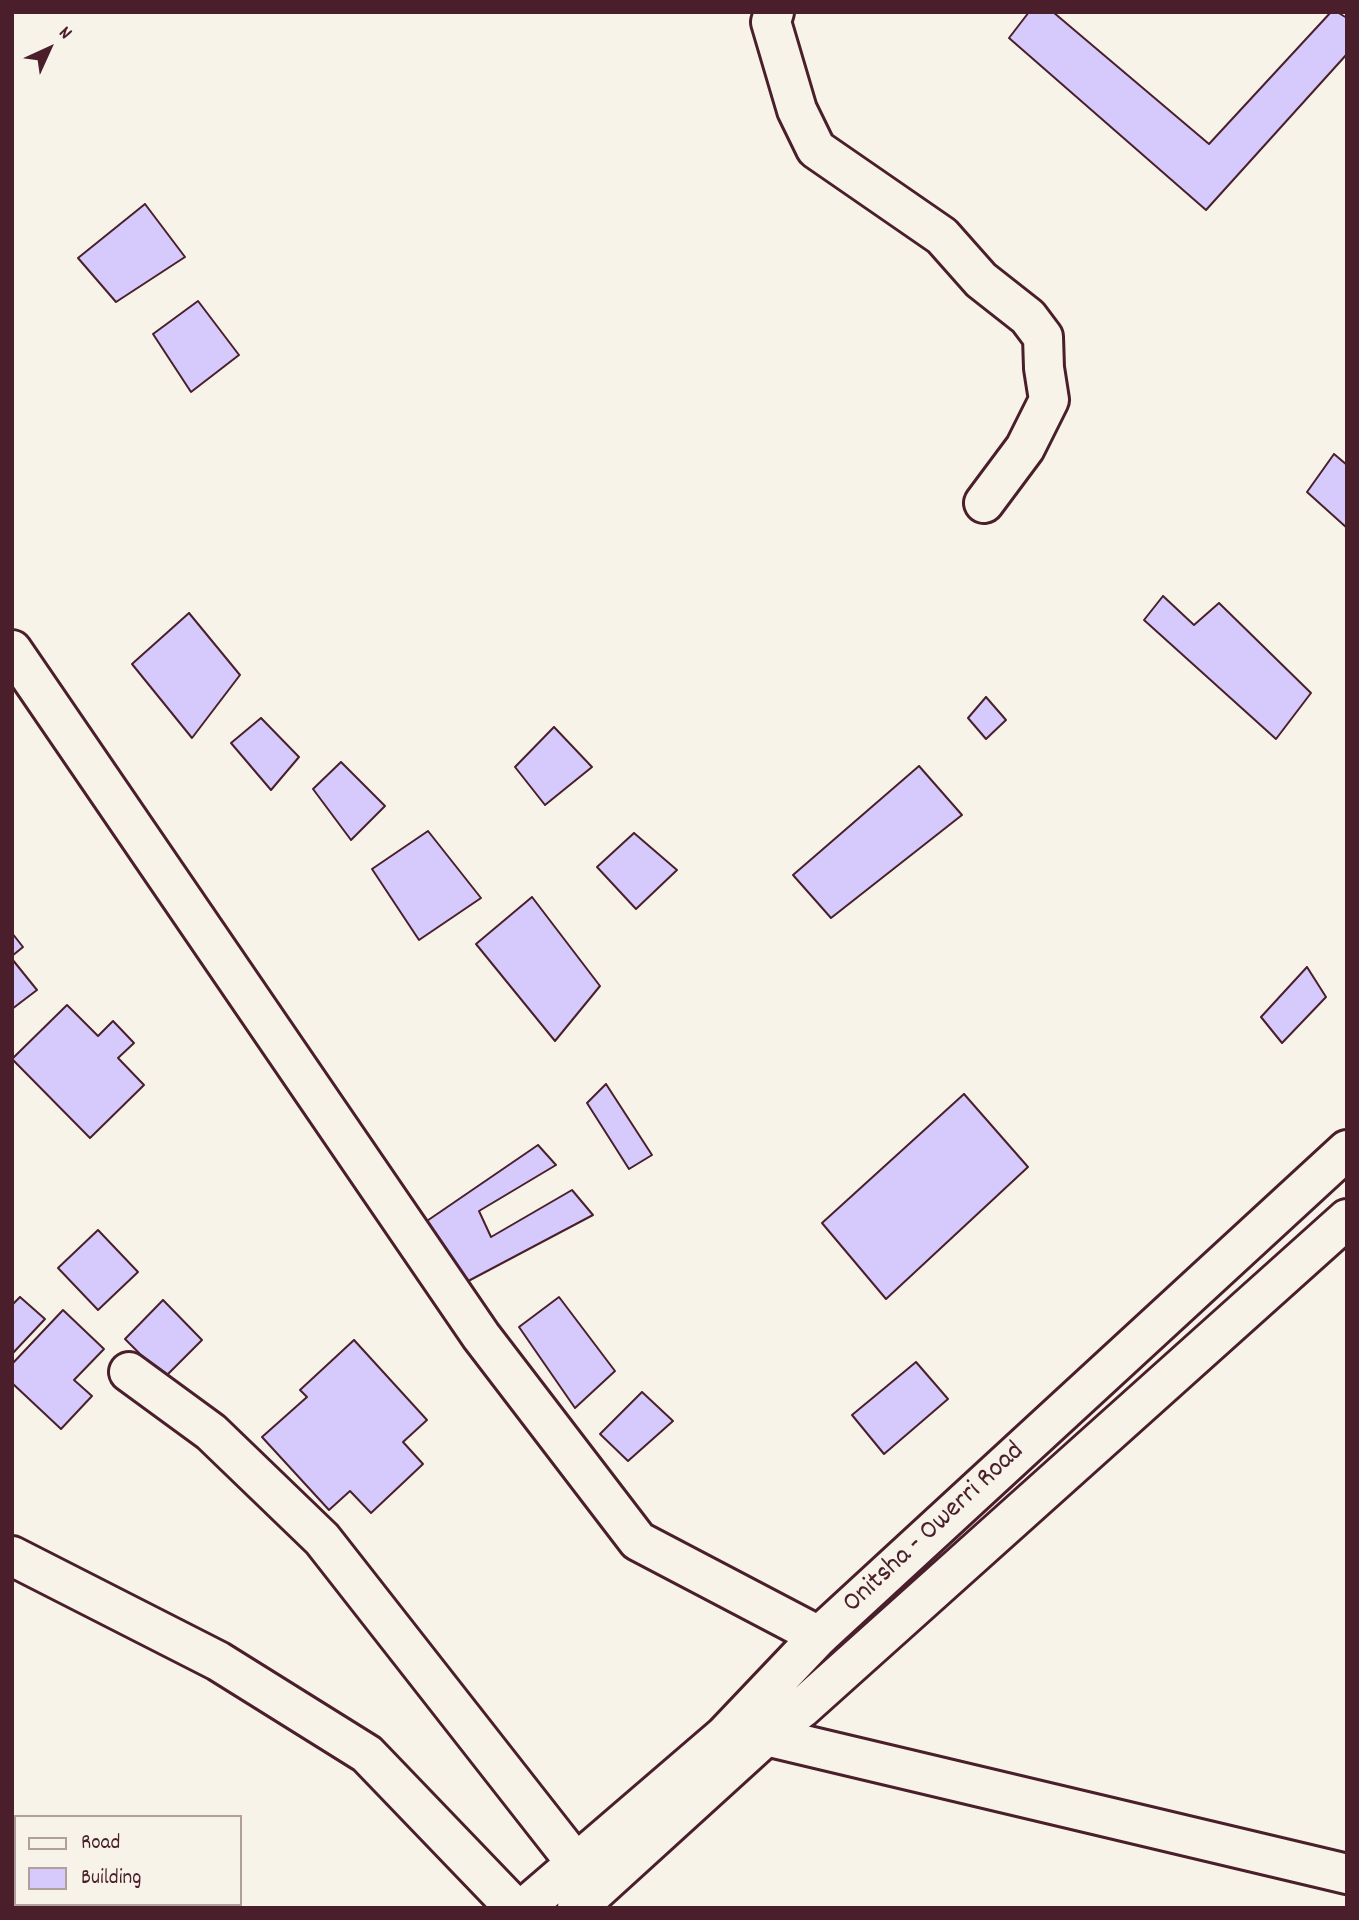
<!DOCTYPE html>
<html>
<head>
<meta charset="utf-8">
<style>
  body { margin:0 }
  #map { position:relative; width:1359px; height:1920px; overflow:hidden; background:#f7f3e8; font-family:Dekko,sans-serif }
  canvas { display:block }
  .frame { position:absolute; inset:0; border:14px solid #4a1f2b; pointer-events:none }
  .legend { position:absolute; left:14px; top:1815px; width:228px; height:91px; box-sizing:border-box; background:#f7f3e8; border:2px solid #b29e9c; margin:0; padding:9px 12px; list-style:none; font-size:21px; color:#4a1f2b }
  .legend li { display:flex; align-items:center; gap:14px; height:35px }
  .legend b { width:35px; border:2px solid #b29e9c }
  .north { position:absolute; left:14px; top:14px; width:70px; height:70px; -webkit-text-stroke:5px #f7f3e8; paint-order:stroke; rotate:45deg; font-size:19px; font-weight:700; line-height:28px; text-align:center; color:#4a1f2b }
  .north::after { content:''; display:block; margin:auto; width:24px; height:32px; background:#4a1f2b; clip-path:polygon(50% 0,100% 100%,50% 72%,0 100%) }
</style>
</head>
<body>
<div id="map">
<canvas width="1359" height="1920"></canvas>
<div class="frame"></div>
<ul class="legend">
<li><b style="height:9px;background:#f7f3e8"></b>Road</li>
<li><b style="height:19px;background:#d6cafc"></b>Building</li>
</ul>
<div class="north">N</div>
</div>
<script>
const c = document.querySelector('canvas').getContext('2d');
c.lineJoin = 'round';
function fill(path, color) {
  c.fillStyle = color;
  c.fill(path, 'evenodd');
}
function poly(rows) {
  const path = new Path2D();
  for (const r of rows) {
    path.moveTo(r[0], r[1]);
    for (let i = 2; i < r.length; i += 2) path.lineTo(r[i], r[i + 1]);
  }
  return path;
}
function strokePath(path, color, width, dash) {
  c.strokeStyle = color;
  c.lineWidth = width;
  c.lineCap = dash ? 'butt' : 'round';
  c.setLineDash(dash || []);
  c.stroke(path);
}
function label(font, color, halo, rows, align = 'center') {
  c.font = font + ' Dekko,sans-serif';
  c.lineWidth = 5;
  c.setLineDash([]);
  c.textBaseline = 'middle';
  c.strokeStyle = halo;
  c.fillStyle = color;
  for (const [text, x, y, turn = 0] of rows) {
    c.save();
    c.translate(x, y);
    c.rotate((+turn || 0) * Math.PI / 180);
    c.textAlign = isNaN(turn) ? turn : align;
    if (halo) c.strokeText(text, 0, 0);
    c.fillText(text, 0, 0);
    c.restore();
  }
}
const building = poly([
  [1029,12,1053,12,1209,144,1331,12,1337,12,1347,18,1347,54,1206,210,1009,38,1029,12],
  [145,204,185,257,116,302,78,258,145,204],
  [198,301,239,355,191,392,153,334,198,301],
  [1334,454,1347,465,1347,528,1307,492,1334,454],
  [1163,596,1194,625,1219,603,1311,693,1276,739,1144,620,1163,596],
  [189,613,240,675,192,738,132,664,189,613],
  [986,697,1006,720,986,739,968,718,986,697],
  [261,718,299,757,271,790,231,743,261,718],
  [554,727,592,767,545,805,515,767,554,727],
  [341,762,385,806,351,840,313,789,341,762],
  [919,766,962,815,831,918,793,875,919,766],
  [428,831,481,898,419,940,372,869,428,831],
  [634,833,677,870,636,909,597,867,634,833],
  [532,897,600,986,555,1041,476,944,532,897],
  [12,933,23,947,12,956,12,933],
  [12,959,37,990,12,1009,12,959],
  [1307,967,1326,997,1282,1043,1261,1017,1307,967],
  [67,1005,98,1036,113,1021,134,1043,118,1058,144,1085,90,1138,12,1059,67,1005],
  [606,1084,652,1155,629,1169,587,1103,606,1084],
  [964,1094,1028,1167,886,1299,822,1223,964,1094],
  [538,1145,556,1165,479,1211,491,1237,572,1190,593,1215,457,1287,421,1225,538,1145],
  [98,1230,138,1272,98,1310,58,1268,98,1230],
  [20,1297,45,1319,12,1354,12,1305,20,1297],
  [559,1297,615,1371,575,1408,519,1327,559,1297],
  [163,1300,202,1340,164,1378,125,1339,163,1300],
  [63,1310,104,1349,74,1380,92,1396,61,1429,12,1383,12,1364,63,1310],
  [354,1340,427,1420,403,1442,423,1464,371,1513,350,1491,329,1510,262,1437,307,1397,300,1390,354,1340],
  [916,1362,948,1399,884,1454,852,1415,916,1362],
  [642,1392,673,1421,628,1461,600,1434,642,1392]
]);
fill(building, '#d6cafc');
strokePath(building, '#4a1f2b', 2);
const minor = poly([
  [774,12,771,22,797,110,816,149,942,236,981,280,1028,317,1043,337,1044,368,1049,400,1025,448,984,503],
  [12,650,481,1336,638,1541,819,1636],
  [129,1372,211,1432,322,1539,576,1863],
  [12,1556,218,1661,367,1754,515,1908],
  [766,1736,1347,1874]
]);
const highway = poly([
  [524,1908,724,1736,819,1636,1347,1150],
  [577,1908,766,1736,802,1708,1347,1219]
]);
strokePath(minor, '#4a1f2b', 44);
strokePath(highway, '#4a1f2b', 44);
strokePath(minor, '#f7f3e8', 38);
strokePath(highway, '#f7f3e8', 38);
label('28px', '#4a1f2b', '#f7f3e8', [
  ["Onitsha - Owerri Road",935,1529,-43]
]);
</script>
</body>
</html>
